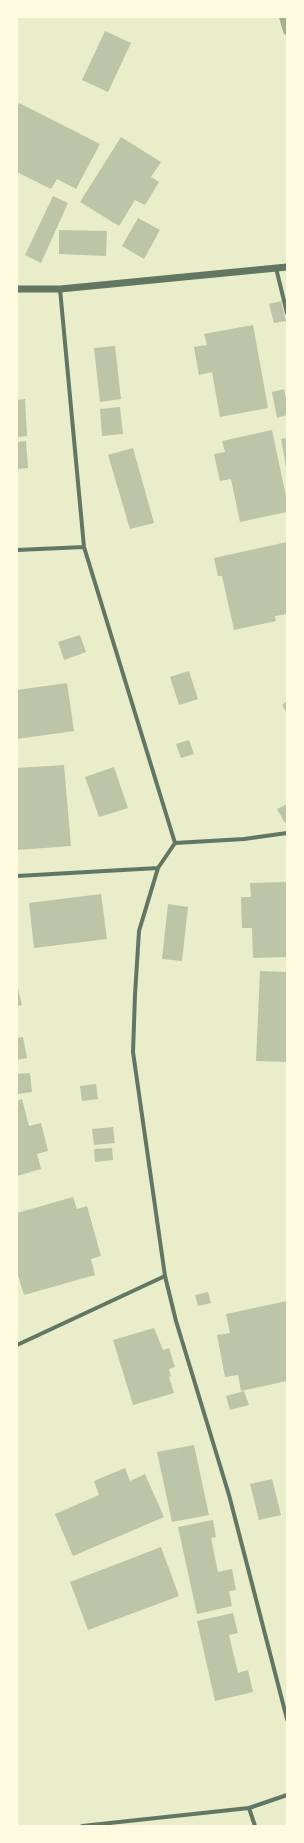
<!DOCTYPE html>
<html>
<head>
<meta charset="utf-8">
<style>
  body { margin:0 }
  #map { position:relative; width:304px; height:1843px; overflow:hidden; background:#e9edc9; font-family:"Times New Roman",serif }
  canvas { display:block }
  .frame { position:absolute; inset:0; border:18px solid #fefae0; pointer-events:none }
</style>
</head>
<body>
<div id="map">
<canvas width="304" height="1843"></canvas>
<div class="frame"></div>
</div>
<script>
const c = document.querySelector('canvas').getContext('2d');
c.lineJoin = 'round';
function poly(rows) {
  const path = new Path2D();
  for (const r of rows) {
    path.moveTo(r[0], r[1]);
    for (let i = 2; i < r.length; i += 2) path.lineTo(r[i], r[i + 1]);
  }
  return path;
}
function strokePath(path, color, width, dash) {
  c.strokeStyle = color;
  c.lineWidth = width;
  c.lineCap = dash ? 'butt' : 'round';
  c.setLineDash(dash || []);
  c.stroke(path);
}
function fill(path, color) {
  c.fillStyle = color;
  c.fill(path, 'evenodd');
}
strokePath(poly([
  [283,17,287,31]
]), '#a3b18a', 8);
fill(poly([
  [105,31,131,43,108,92,82,80],
  [19,103,100,144,76,189,57,179,51,189,17,172,17,107],
  [121,137,161,162,151,177,159,182,145,205,135,200,119,226,80,202],
  [53,196,68,203,41,263,25,255],
  [138,218,160,230,144,259,122,246],
  [59,230,107,231,106,256,59,254],
  [281,301,286,321,274,323,269,304],
  [253,325,268,408,220,417,212,372,199,375,194,347,207,345,204,334],
  [115,346,121,399,100,402,94,348],
  [284,389,287,403,287,415,277,418,272,392],
  [25,399,27,436,17,437,17,400],
  [120,407,123,434,102,436,100,409],
  [272,430,287,501,287,512,240,522,231,479,220,481,214,454,225,452,222,441],
  [287,438,287,467,286,467,281,439],
  [26,441,28,468,17,469,17,442],
  [133,448,154,523,130,529,108,455],
  [287,542,287,614,275,616,276,621,234,630,222,576,218,576,214,558],
  [80,635,86,652,64,660,58,642],
  [189,671,198,699,179,705,170,677],
  [67,683,74,731,17,739,17,690],
  [287,701,287,713,282,705],
  [189,740,194,754,181,758,176,744],
  [64,765,71,846,17,850,17,768],
  [114,767,128,808,99,817,85,777],
  [287,804,287,821,285,823,277,809],
  [287,882,287,957,253,958,252,928,242,928,241,897,251,897,250,883],
  [101,894,107,939,34,948,29,903],
  [168,904,188,907,182,961,162,959],
  [260,971,287,972,287,1062,256,1061],
  [17,985,22,1005,17,1006],
  [23,1037,27,1058,17,1060,17,1038],
  [30,1073,32,1092,17,1094,17,1074],
  [96,1084,98,1099,82,1101,80,1086],
  [22,1099,29,1126,41,1123,48,1151,37,1154,41,1169,17,1176,17,1101],
  [113,1127,115,1143,94,1145,92,1129],
  [112,1148,113,1160,95,1162,94,1149],
  [73,1197,77,1209,87,1206,101,1256,91,1259,95,1275,24,1295,17,1272,17,1213],
  [208,1292,211,1303,198,1306,195,1295],
  [287,1301,287,1381,241,1391,238,1375,225,1377,217,1335,230,1333,226,1314],
  [154,1328,163,1350,169,1348,175,1367,169,1369,171,1376,169,1377,174,1393,133,1405,113,1340],
  [244,1391,249,1405,230,1410,226,1396],
  [194,1445,209,1515,172,1522,157,1452],
  [125,1468,130,1481,145,1474,164,1517,73,1556,55,1514,99,1495,94,1481],
  [272,1479,281,1515,259,1520,250,1484],
  [213,1520,216,1537,211,1538,218,1572,232,1569,236,1590,229,1591,232,1606,197,1614,178,1527],
  [161,1547,179,1596,88,1630,70,1582],
  [233,1613,238,1633,229,1635,238,1673,248,1670,253,1692,215,1701,197,1621]
]), '#bcc5a7');
strokePath(poly([
  [276,268,287,313],
  [60,289,84,547,175,843],
  [17,550,84,547],
  [287,833,244,839,175,843,158,868,139,931,135,995,133,1052,165,1276,176,1321,229,1495,287,1719],
  [17,876,158,868],
  [17,1345,165,1276],
  [82,1826,249,1808],
  [255,1826,249,1808,287,1795]
]), '#617663', 4);
strokePath(poly([
  [17,289,60,289,287,267]
]), '#617663', 7);
</script>
</body>
</html>
